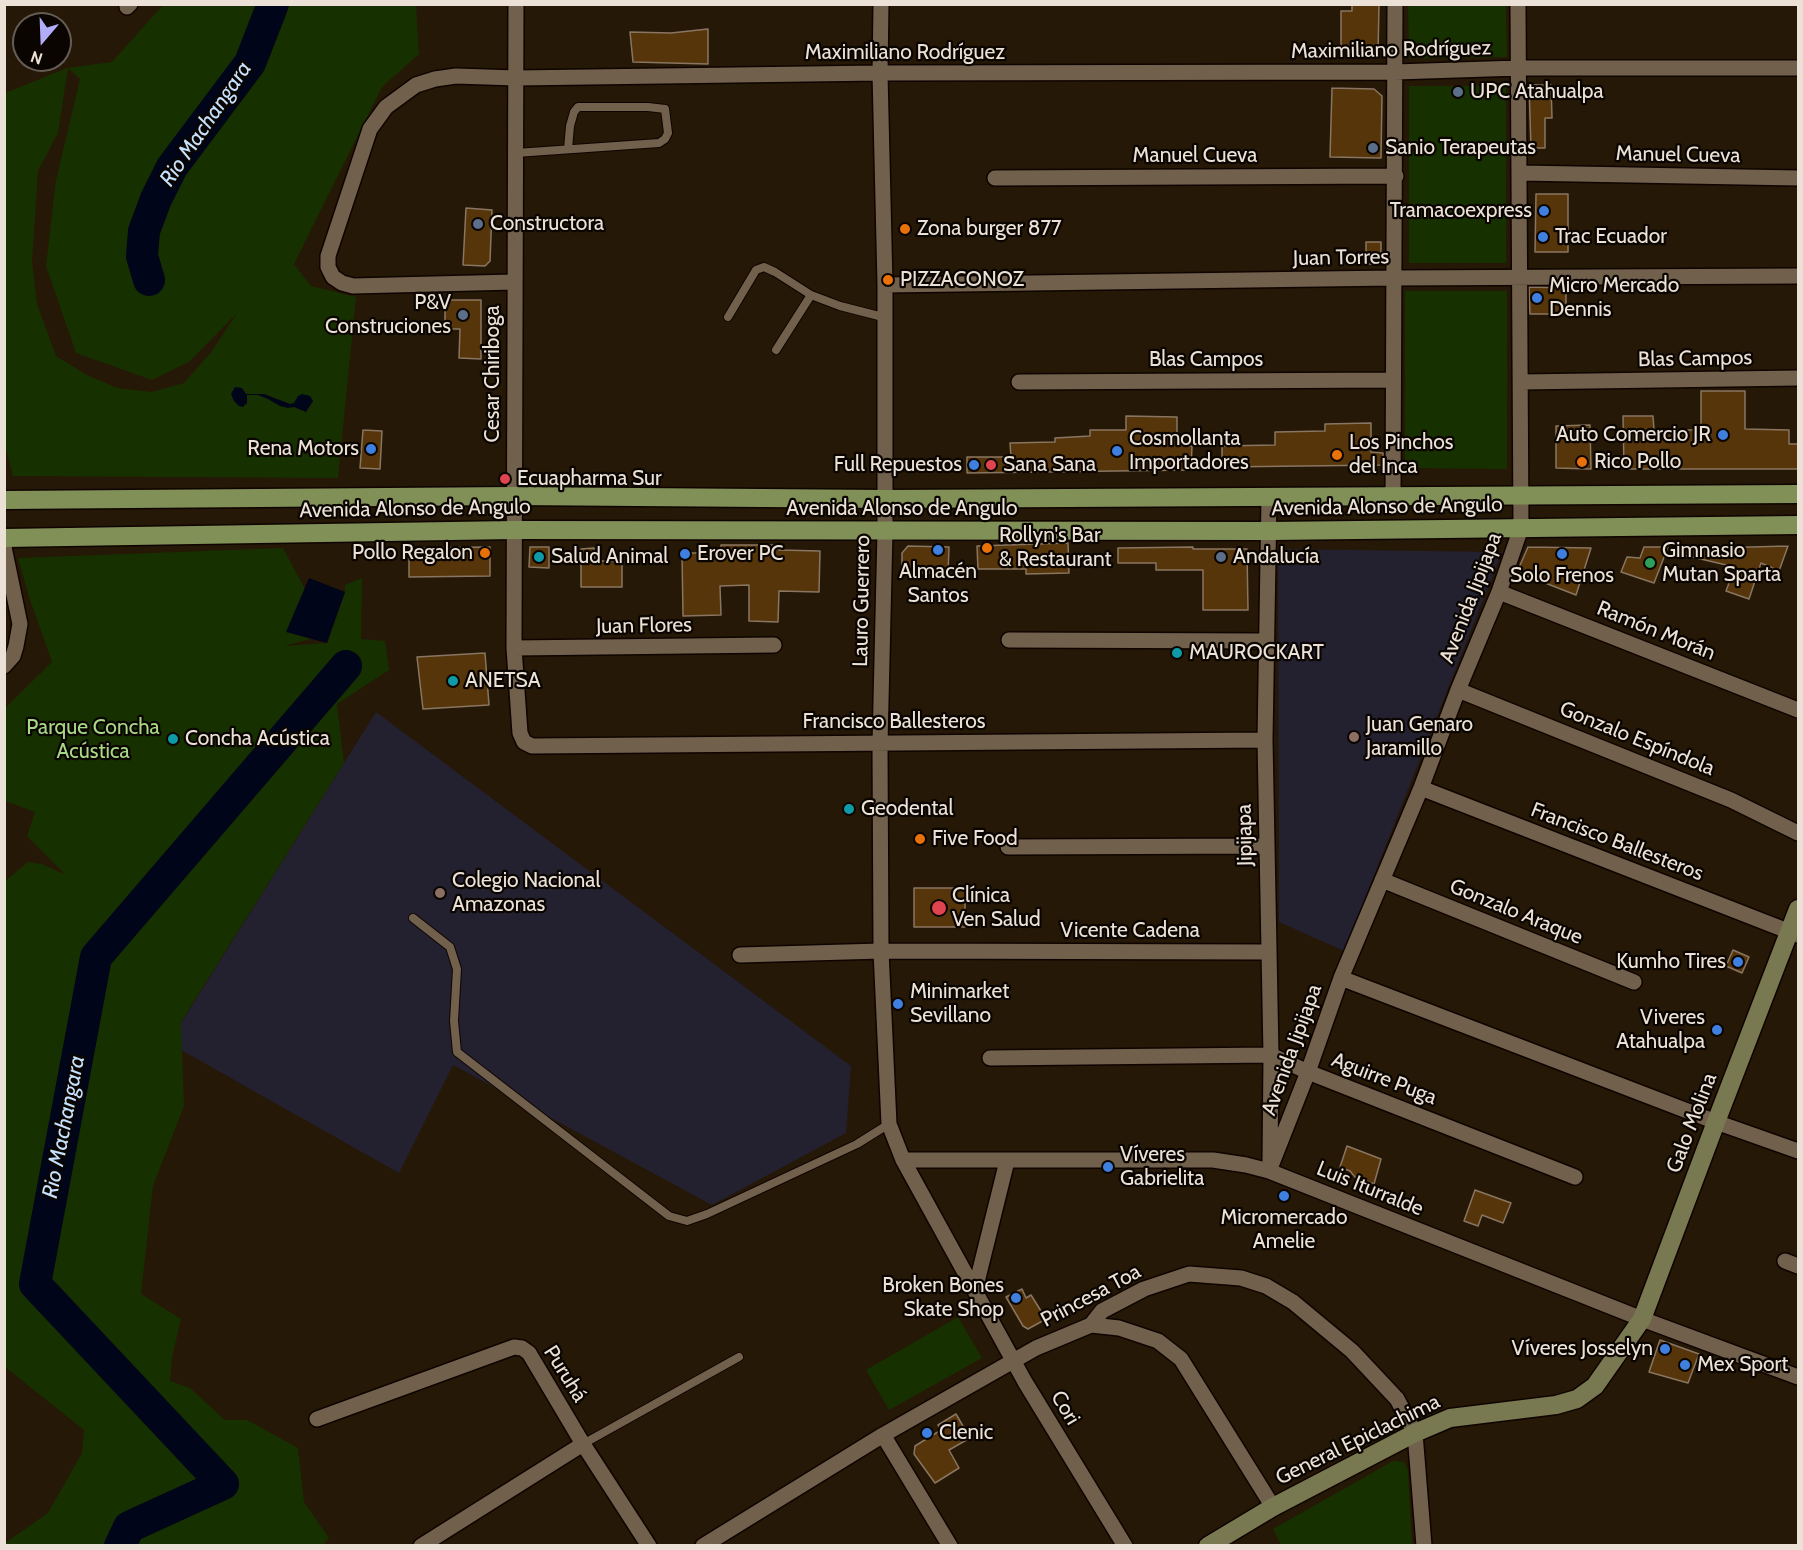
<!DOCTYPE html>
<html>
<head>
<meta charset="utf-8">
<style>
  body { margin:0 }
  #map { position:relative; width:1803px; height:1550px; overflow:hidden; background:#261806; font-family:Cabin,sans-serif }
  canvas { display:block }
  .frame { position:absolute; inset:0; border:6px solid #ebe1d6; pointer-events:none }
  .north { position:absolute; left:12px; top:12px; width:60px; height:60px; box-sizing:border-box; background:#0a0501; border:2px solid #645d56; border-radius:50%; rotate:199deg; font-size:16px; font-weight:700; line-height:24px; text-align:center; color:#ebe1d6 }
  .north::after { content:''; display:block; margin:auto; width:21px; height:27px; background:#b2adf9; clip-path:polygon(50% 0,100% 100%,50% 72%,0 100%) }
</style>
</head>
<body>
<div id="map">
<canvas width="1803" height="1550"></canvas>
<div class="frame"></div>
<div class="north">N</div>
</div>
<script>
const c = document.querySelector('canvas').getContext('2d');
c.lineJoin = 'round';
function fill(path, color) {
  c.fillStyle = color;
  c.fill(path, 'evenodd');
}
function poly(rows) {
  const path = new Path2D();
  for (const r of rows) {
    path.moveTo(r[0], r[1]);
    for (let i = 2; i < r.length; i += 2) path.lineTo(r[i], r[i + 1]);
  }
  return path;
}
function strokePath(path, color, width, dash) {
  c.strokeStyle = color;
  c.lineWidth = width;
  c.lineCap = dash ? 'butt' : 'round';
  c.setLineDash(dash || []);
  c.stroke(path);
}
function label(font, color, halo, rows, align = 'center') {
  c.font = font + ' Cabin,sans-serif';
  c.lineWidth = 4.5;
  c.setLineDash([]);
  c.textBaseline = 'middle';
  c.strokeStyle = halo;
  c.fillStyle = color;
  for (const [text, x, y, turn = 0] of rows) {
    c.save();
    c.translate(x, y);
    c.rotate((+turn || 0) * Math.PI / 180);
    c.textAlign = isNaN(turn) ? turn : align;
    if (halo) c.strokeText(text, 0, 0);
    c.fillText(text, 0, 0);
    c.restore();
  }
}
fill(poly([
  [1278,549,1502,552,1344,951,1279,922],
  [376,712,851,1066,846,1133,712,1205,453,1065,399,1173,181,1050,181,1023]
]), '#232030');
fill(poly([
  [163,5,416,5,419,54,382,87,294,264,311,286,356,297,338,478,13,476,5,445,5,93,67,68,112,62],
  [68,68,80,79,56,180,46,266,76,353,152,380,189,362,237,313,212,351,184,383,152,392,117,388,87,375,56,356,37,304,32,262,38,171,58,133],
  [1408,5,1506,5,1507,57,1409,58],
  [1409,86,1506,86,1506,263,1409,263],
  [1405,291,1507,291,1507,469,1405,468],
  [283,548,329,634,284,646,327,643,345,592,345,585,362,578,361,639,385,641,389,670,337,704,344,763,181,1022,184,1106,153,1186,141,1294,181,1319,172,1357,170,1381,190,1388,225,1420,247,1420,298,1448,304,1502,329,1538,323,1545,5,1545,5,1543,48,1513,82,1453,84,1430,5,1367,4,882,28,862,42,864,66,875,27,836,35,812,5,801,5,708,52,662,29,597,18,558],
  [958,1317,982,1358,889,1410,866,1370],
  [1393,1461,1404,1462,1408,1470,1412,1545,1281,1545,1273,1529]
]), '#173000');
fill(poly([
  [235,387,242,388,246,394,264,394,290,404,294,403,298,396,302,394,310,396,313,401,306,412,294,407,288,408,280,406,268,399,258,395,247,395,247,403,243,407,239,406,234,401,231,394],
  [309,578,345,592,327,643,286,632]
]), '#000519');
strokePath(poly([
  [149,280,142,256,144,231,156,199,172,167,250,63,273,4],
  [120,1546,129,1527,223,1484,35,1284,96,957,346,666]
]), '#000519', 32);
const building = poly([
  [1352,4,1379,4,1378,56,1350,55,1350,47,1341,46,1341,11,1352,11,1352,4],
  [708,29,708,64,633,62,630,32,671,33,708,29],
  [1529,85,1551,85,1552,118,1545,118,1545,148,1531,148,1529,85],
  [1332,88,1374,89,1382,96,1381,158,1330,157,1332,88],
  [1536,194,1568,194,1568,252,1535,252,1536,194],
  [466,208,492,210,490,261,485,266,463,265,466,208],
  [1366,242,1381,242,1381,264,1366,264,1366,242],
  [1529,287,1566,288,1566,314,1530,314,1529,287],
  [445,300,481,300,481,359,459,358,460,329,445,329,445,300],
  [1701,391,1745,391,1745,429,1789,430,1789,444,1798,444,1798,469,1624,469,1623,416,1653,416,1654,430,1701,430,1701,391],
  [1126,416,1177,417,1177,445,1192,446,1191,470,967,473,967,457,1011,457,1010,443,1055,442,1055,438,1090,436,1090,430,1126,430,1126,416],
  [1371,423,1371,452,1383,453,1383,465,1222,467,1222,446,1275,445,1275,432,1325,431,1325,424,1371,423],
  [1590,425,1591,469,1556,468,1556,426,1590,425],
  [363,430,382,431,380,469,360,468,363,430],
  [1068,543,1069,573,1026,574,1026,569,978,569,977,546,1068,543],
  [721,545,779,545,779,550,820,551,819,592,779,591,778,622,749,621,749,585,720,586,721,615,683,616,682,553,721,553,721,545],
  [908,546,949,547,948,573,902,573,902,553,908,546],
  [1788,546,1779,571,1761,563,1749,599,1726,591,1735,567,1675,553,1676,549,1788,546],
  [490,547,490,576,409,577,409,548,490,547],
  [530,547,549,547,549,568,529,567,530,547],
  [1193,547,1193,549,1247,549,1248,610,1203,610,1203,570,1156,570,1156,563,1118,563,1118,548,1193,547],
  [1528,547,1591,548,1576,595,1517,572,1528,547],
  [1644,547,1668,547,1654,583,1621,572,1627,557,1640,558,1644,547],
  [594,548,595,561,622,561,622,587,581,587,581,549,594,548],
  [485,653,489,705,423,709,417,657,485,653],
  [914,888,965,888,965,927,914,927,914,888],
  [1733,950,1749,957,1742,973,1726,966,1733,950],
  [1347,1146,1381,1159,1374,1184,1355,1177,1350,1171,1340,1167,1347,1146],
  [1475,1190,1511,1203,1503,1223,1482,1215,1478,1226,1464,1221,1475,1190],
  [1022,1289,1026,1298,1031,1295,1046,1319,1028,1329,1023,1326,1006,1297,1022,1289],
  [1660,1340,1699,1354,1688,1383,1649,1372,1660,1340],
  [956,1414,970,1438,949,1450,959,1468,935,1483,914,1454,915,1446,941,1430,938,1425,956,1414]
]);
fill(building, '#553509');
strokePath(building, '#897662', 1.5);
const lane = poly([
  [516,153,659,143,665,139,668,133,665,109,648,107,578,107,574,112,570,126,568,149],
  [728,317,756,270,764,267,775,272,811,295,840,306,883,317],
  [776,350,811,295],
  [413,918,450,947,457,969,454,1021,457,1052,669,1216,687,1221,707,1214,857,1144,889,1124],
  [583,1444,739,1357]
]);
const street = poly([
  [516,4,514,648,520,733,524,742,532,746,1265,740],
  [881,4,880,73,885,285,885,531,880,744,881,951,889,1124,903,1160,1025,1382,1125,1546],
  [127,7,130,4],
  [1520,173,1798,178],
  [995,178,1396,176],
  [514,282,353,286,342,283,333,277,328,267,328,256,370,129,386,107,416,85,435,79,456,76,516,78,880,73,1395,72,1519,68,1798,68],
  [885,285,1394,278,1798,276],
  [1019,382,1393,380],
  [1521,382,1798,378],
  [1269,498,1265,740,1271,1055,1270,1162],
  [1393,498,1395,4],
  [4,547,20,624,16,646,13,656,4,666],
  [1499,592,1798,710],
  [1009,640,1266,641],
  [514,648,774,645],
  [1458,690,1731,800,1798,833],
  [1421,788,1798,935],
  [1008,847,1266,846],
  [1382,880,1634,982],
  [740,955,881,951,1268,952],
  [1341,978,1716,1122,1798,1151],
  [990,1058,1271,1055,1308,1072,1575,1177],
  [903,1160,1213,1160,1246,1165,1269,1171,1642,1319,1798,1377],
  [1269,1171,1308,1072,1341,978,1421,788,1458,690,1499,592,1521,528,1518,4],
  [1785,1261,1798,1266],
  [975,1290,1007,1161],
  [1091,1325,1119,1328,1158,1341,1181,1359,1273,1507],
  [317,1419,514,1347,522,1348,529,1353,583,1444,649,1546],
  [883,1435,950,1546],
  [421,1546,583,1444],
  [703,1546,883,1435,1036,1348,1091,1325,1102,1311,1144,1289,1189,1274,1241,1278,1266,1286,1293,1302,1352,1351,1397,1399,1415,1433,1424,1546]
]);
const secondary = poly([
  [1208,1546,1273,1507,1415,1433,1450,1418,1556,1405,1577,1399,1595,1386,1642,1319,1716,1122,1798,909]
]);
const primary = poly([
  [4,500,514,496,885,499,1798,494],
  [4,538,514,530,1269,531,1798,525]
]);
strokePath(lane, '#0f0400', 10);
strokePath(street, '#0f0400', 18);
strokePath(secondary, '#0f0400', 21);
strokePath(primary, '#0f0400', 21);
strokePath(lane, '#71604c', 8);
strokePath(street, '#71604c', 15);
strokePath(secondary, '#787851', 18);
strokePath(primary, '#809056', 18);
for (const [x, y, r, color] of [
  [1458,92,6,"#5c6f8a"],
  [1373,148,6,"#5c6f8a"],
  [1544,211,6,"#3f7fe0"],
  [478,224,6,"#5c6f8a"],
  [905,229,6,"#e8710a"],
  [1543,237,6,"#3f7fe0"],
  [888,280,6,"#e8710a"],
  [1537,298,6,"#3f7fe0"],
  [463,315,6,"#5c6f8a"],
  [1723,435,6,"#3f7fe0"],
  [371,449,6,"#3f7fe0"],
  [1117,451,6,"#3f7fe0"],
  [1337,455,6,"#e8710a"],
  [1582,462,6,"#e8710a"],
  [974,465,6,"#3f7fe0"],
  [991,465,6,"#e0444e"],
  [505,479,6,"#e0444e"],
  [987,548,6,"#e8710a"],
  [938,550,6,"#3f7fe0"],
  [485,553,6,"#e8710a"],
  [685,554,6,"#3f7fe0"],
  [1562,554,6,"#3f7fe0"],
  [539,557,6,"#0f9aa8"],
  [1221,557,6,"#5c6f8a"],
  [1650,563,6,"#2e9e5b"],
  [1177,653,6,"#0f9aa8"],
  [453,681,6,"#0f9aa8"],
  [1354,737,6,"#8d6e63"],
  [173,739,6,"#0f9aa8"],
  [849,809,6,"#0f9aa8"],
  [920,839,6,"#e8710a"],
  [440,893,6,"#8d6e63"],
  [939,908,8,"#e0444e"],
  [1738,962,6,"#3f7fe0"],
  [898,1004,6,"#3f7fe0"],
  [1717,1030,6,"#3f7fe0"],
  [1108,1167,6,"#3f7fe0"],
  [1284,1196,6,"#3f7fe0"],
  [1016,1298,6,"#3f7fe0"],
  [1665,1349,6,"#3f7fe0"],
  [1685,1365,6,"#3f7fe0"],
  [927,1433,6,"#3f7fe0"]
]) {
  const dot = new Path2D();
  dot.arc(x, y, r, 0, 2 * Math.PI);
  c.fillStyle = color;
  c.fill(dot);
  strokePath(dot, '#0a0501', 2);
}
label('21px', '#ebe1d6', '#0a0501', [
  ["Maximiliano Rodríguez",1391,50,-1],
  ["Maximiliano Rodríguez",905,53],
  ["Manuel Cueva",1678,155,1],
  ["Manuel Cueva",1195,156],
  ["Juan Torres",1341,258,-1],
  ["Blas Campos",1695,359,-1],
  ["Blas Campos",1206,360],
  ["Cesar Chiriboga",493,374,-90],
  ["Avenida Alonso de Angulo",1387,507,-1],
  ["Avenida Alonso de Angulo",415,509,-1],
  ["Avenida Alonso de Angulo",902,509],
  ["Avenida Jipijapa",1471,598,-69],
  ["Lauro Guerrero",862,601,-89],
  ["Juan Flores",644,626,-1],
  ["Ramón Morán",1656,631,22],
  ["Francisco Ballesteros",894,722],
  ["Gonzalo Espíndola",1637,739,22],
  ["Jipijapa",1245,835,-91],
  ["Francisco Ballesteros",1617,842,21],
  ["Gonzalo Araque",1516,912,22],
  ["Vicente Cadena",1130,931],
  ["Avenida Jipijapa",1292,1050,-70],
  ["Aguirre Puga",1384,1079,21],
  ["Galo Molina",1692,1123,-69],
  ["Luis Iturralde",1370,1189,22],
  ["Princesa Toa",1091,1296,-28],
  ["Puruhá",565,1374,58],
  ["Cori",1065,1408,59],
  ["General Epiclachima",1358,1440,-26]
]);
label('21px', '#ebe1d6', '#0a0501', [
  ["UPC Atahualpa",1470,92],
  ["Sanio Terapeutas",1385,148],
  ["Tramacoexpress",1532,211,"right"],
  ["Constructora",490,224],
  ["Zona burger 877",917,229],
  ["Trac Ecuador",1555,237],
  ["PIZZACONOZ",900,280],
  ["Micro Mercado",1549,286],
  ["Dennis",1549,310],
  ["P&V",451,303,"right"],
  ["Construciones",451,327,"right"],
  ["Auto Comercio JR",1711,435,"right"],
  ["Cosmollanta",1129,439],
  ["Importadores",1129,463],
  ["Los Pinchos",1349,443],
  ["del Inca",1349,467],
  ["Rena Motors",359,449,"right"],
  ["Rico Pollo",1594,462],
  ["Full Repuestos",962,465,"right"],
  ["Sana Sana",1003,465],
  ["Ecuapharma Sur",517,479],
  ["Rollyn's Bar",999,536],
  ["& Restaurant",999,560],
  ["Gimnasio",1662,551],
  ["Mutan Sparta",1662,575],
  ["Pollo Regalon",473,553,"right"],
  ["Erover PC",697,554],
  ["Salud Animal",551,557],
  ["Andalucía",1233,557],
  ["Almacén",938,572,"center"],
  ["Santos",938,596,"center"],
  ["Solo Frenos",1562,576,"center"],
  ["MAUROCKART",1189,653],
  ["ANETSA",465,681],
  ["Juan Genaro",1366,725],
  ["Jaramillo",1366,749],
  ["Concha Acústica",185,739],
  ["Geodental",861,809],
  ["Five Food",932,839],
  ["Colegio Nacional",452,881],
  ["Amazonas",452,905],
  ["Clínica",952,896],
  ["Ven Salud",952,920],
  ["Kumho Tires",1726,962,"right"],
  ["Minimarket",910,992],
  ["Sevillano",910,1016],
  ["Viveres",1705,1018,"right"],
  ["Atahualpa",1705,1042,"right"],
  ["Víveres",1120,1155],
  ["Gabrielita",1120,1179],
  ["Micromercado",1284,1218,"center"],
  ["Amelie",1284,1242,"center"],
  ["Broken Bones",1004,1286,"right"],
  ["Skate Shop",1004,1310,"right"],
  ["Víveres Josselyn",1653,1349,"right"],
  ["Mex Sport",1697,1365],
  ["Clenic",939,1433]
], 'left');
label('21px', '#a8d785', '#0a0501', [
  ["Parque Concha",93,728],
  ["Acústica",93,752]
]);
label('italic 22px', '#c7e2fe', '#0a0501', [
  ["Rio Machangara",206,124,-56],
  ["Rio Machangara",64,1127,-79]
]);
</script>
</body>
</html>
